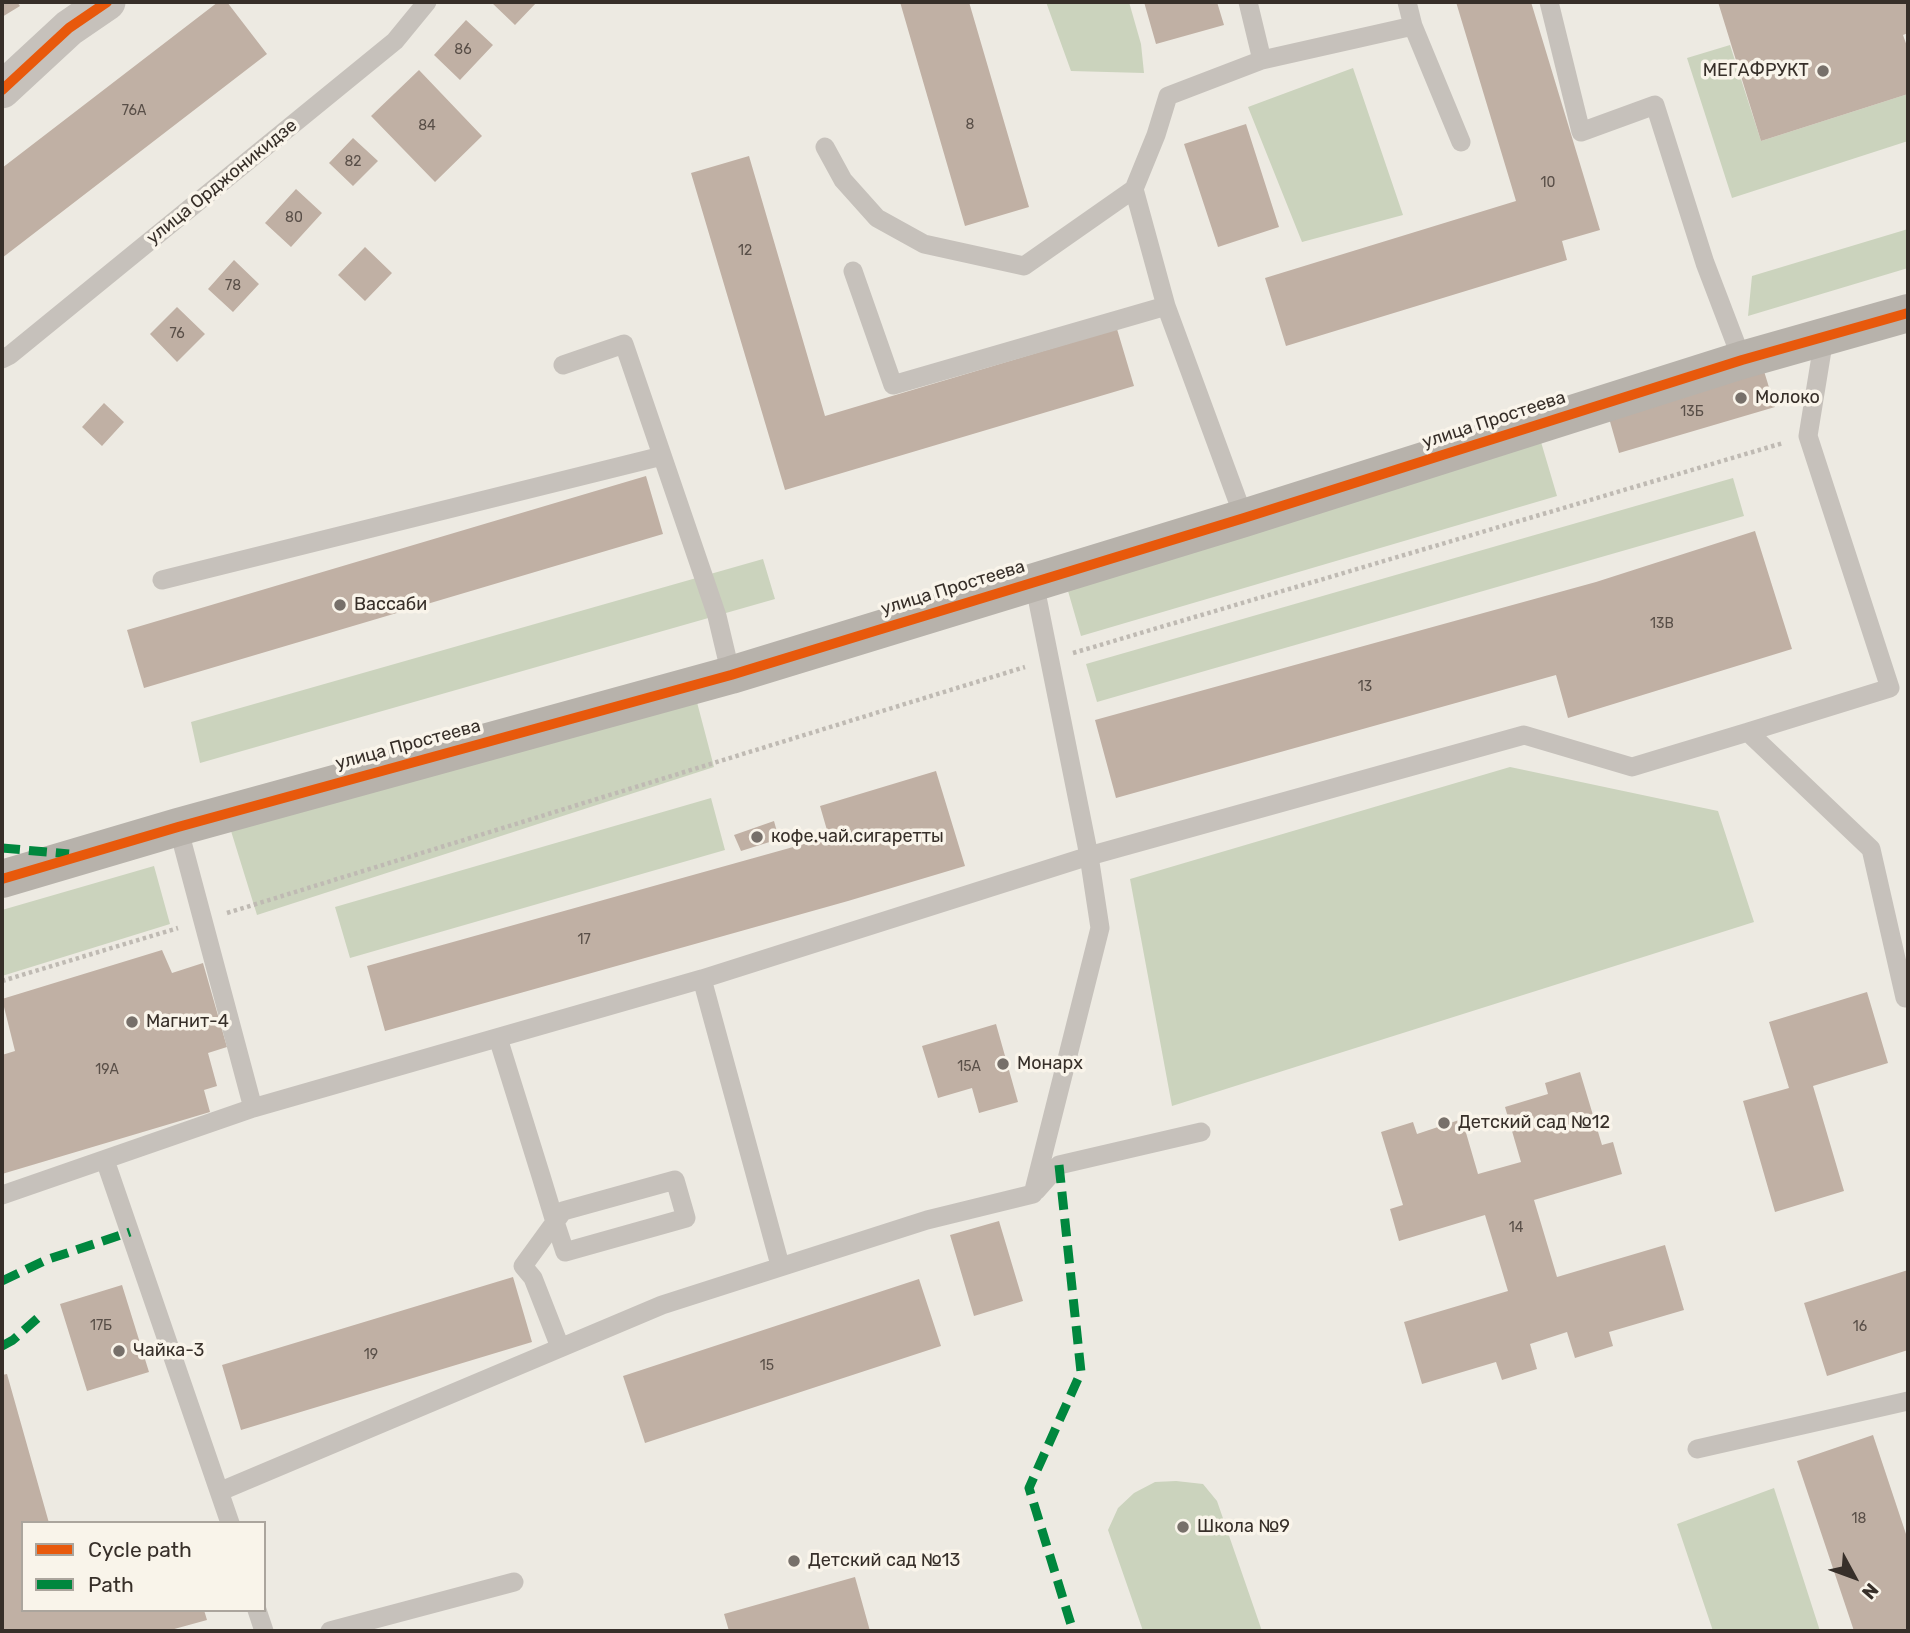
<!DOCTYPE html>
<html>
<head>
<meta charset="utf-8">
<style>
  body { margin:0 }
  #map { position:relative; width:1910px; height:1633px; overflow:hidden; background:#edeae2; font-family:Rubik,sans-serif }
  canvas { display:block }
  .frame { position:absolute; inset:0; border:4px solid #372f29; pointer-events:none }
  .legend { position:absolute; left:21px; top:1521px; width:245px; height:91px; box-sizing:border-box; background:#f9f4ea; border:2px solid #aba59d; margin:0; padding:9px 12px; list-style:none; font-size:21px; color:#372f29 }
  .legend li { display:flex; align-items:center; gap:14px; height:35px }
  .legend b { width:35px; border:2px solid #aba59d }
  .north { position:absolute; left:1819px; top:1542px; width:70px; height:70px; -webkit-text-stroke:5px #f9f4ea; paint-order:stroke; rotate:131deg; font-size:19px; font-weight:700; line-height:28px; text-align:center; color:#372f29 }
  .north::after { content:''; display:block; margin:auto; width:24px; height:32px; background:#372f29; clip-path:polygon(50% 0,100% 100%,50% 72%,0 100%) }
</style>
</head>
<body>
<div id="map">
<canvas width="1910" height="1633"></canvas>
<div class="frame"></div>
<ul class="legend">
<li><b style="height:9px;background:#e8590c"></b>Cycle path</li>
<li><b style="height:9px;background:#00873e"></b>Path</li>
</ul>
<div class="north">N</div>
</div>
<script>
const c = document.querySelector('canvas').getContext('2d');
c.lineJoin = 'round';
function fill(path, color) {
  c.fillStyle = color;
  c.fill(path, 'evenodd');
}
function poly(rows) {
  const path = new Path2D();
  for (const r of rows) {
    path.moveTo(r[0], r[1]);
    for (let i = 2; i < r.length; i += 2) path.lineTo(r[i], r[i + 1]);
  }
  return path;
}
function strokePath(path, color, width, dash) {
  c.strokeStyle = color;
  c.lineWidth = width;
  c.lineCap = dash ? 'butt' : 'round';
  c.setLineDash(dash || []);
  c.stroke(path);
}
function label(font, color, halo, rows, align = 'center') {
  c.font = font + ' Rubik,sans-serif';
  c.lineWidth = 7;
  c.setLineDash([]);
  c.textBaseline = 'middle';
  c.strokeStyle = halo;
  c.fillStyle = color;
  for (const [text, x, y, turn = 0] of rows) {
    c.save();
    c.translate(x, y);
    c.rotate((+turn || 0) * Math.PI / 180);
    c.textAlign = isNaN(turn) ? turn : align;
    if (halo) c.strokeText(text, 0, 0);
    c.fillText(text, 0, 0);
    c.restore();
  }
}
fill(poly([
  [1046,2,1129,2,1141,44,1144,73,1071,71],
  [1730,45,1761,141,1908,94,1908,141,1732,198,1687,58],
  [1353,68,1403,215,1302,242,1248,107],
  [1908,229,1908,268,1748,316,1752,276],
  [1541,442,1557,496,1081,636,1068,591],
  [1733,478,1744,516,1097,702,1086,664],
  [763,559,775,599,200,763,191,722],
  [693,687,714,767,257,915,231,831],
  [1510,767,1718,811,1754,922,1172,1106,1130,879],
  [711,798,725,850,350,958,335,907],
  [154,866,170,924,2,976,2,910],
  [1176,1481,1203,1484,1217,1501,1262,1631,1143,1631,1108,1530,1118,1508,1134,1493,1155,1482],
  [1774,1488,1820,1631,1713,1631,1677,1524]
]), '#cbd3bd');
fill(poly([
  [2,2,17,2,20,6,2,17],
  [218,2,227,2,267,54,2,258,2,168],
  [491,2,537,2,515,25],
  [900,2,969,2,1029,207,965,226],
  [1144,2,1217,2,1224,25,1156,44],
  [1456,2,1531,2,1600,230,1562,241,1567,260,1286,346,1265,278,1516,201],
  [1718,2,1908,2,1908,33,1903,35,1908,49,1908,94,1761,141],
  [466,20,493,45,460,80,434,55],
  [419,70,482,136,435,182,371,116],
  [1246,124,1279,227,1218,247,1184,144],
  [353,138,378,161,353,186,329,163],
  [749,156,825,416,1117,329,1134,386,785,490,691,173],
  [296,189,322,213,291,247,265,223],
  [365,247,392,273,365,301,338,275],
  [234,260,259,284,233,312,208,289],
  [177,307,205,334,177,362,150,334],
  [1764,371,1775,407,1619,453,1609,418],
  [104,403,124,422,102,446,82,427],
  [646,476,663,534,144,688,127,630],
  [1755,531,1792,649,1568,718,1556,675,1116,798,1095,720,1596,582],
  [936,771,965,866,848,901,385,1031,367,966,829,837,820,806],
  [774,821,779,839,741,851,734,835],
  [162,950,172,973,203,963,227,1047,208,1053,217,1086,204,1090,210,1112,2,1174,2,1055,15,1051,2,999],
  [1867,992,1888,1063,1813,1086,1844,1191,1775,1212,1743,1101,1789,1088,1769,1022],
  [996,1024,1018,1102,979,1113,972,1088,938,1098,922,1046],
  [1580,1072,1602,1145,1613,1142,1622,1174,1534,1200,1557,1277,1665,1245,1684,1310,1609,1332,1613,1346,1575,1358,1567,1332,1530,1344,1537,1369,1502,1380,1496,1362,1422,1384,1404,1322,1508,1291,1485,1215,1399,1241,1390,1209,1403,1205,1381,1132,1413,1122,1417,1134,1462,1119,1478,1174,1521,1162,1505,1107,1548,1094,1545,1083],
  [999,1221,1023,1301,974,1316,950,1235],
  [1908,1270,1908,1350,1827,1376,1804,1303],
  [513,1277,532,1342,241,1430,222,1365],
  [919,1279,941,1346,645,1443,623,1376],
  [122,1285,149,1372,87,1391,60,1304],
  [7,1374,49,1523,23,1523,23,1610,204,1610,207,1620,167,1631,4,1631,2,1622,2,1375],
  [1873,1435,1908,1540,1908,1631,1854,1631,1797,1461],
  [855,1577,870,1631,729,1631,724,1614]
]), '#c0b0a4');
strokePath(poly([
  [1073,653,1783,443],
  [227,913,1025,667],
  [2,981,178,928]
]), '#bfbab3', 4.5, [3.5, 3.5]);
strokePath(poly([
  [1248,2,1262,60],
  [1549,2,1581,132,1655,105,1705,263,1742,360],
  [1413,26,1461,142],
  [825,147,843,180,877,218,924,244,1024,266,1134,189,1156,135,1168,96,1262,60,1413,26,1407,2],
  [1134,189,1166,306,1244,518],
  [853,271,893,385,1166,306],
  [1824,338,1808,436,1890,688,1748,732,1871,849,1905,998,1908,997],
  [2,359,10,355,395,41,427,2],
  [563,365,624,344,717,616,731,675],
  [162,580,662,456],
  [1034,582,1089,856,1524,735,1632,767,1748,732],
  [178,827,253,1108,702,979,1089,856,1100,928,1033,1194,927,1220,662,1305,221,1491],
  [702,979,780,1265],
  [498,1038,541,1176,555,1222,565,1252,686,1218,675,1180,563,1211,523,1266,533,1278,560,1347],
  [105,1160,230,1523],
  [1036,1191,1059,1165,1201,1132],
  [2,1195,253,1108],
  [1697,1449,1908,1401],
  [257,1610,264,1631],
  [330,1631,514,1582]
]), '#c6c1bb', 19);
strokePath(poly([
  [2,90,69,28,107,2]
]), '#c6c1bb', 37);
strokePath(poly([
  [2,879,178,827,731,675,1244,518,1742,360,1908,313]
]), '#b7b2ab', 38);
strokePath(poly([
  [2,848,69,854],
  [1059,1165,1081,1372,1029,1488,1073,1631],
  [2,1281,46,1260,130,1232],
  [2,1346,13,1340,39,1317]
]), '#00873e', 9, [18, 9]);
strokePath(poly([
  [2,90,69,28,107,2],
  [2,879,178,827,731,675,1244,518,1742,360,1908,313]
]), '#e8590c', 10);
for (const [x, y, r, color] of [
  [1823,71,7,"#77706a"],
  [1741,398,7,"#77706a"],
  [340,605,7,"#77706a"],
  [757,837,7,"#77706a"],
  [132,1022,7,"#77706a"],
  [1003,1064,7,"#77706a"],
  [1444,1123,7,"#77706a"],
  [119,1351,7,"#77706a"],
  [1183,1527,7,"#77706a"],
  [794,1561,7,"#77706a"]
]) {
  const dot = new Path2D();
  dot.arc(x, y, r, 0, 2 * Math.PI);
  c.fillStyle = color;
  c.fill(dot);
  strokePath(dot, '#f9f4ea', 2.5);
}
label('14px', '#594f48', null, [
  ["86",463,50],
  ["76А",134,111],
  ["8",970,125],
  ["84",427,126],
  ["82",353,162],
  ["10",1548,183],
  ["80",294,218],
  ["12",745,251],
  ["78",233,286],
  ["76",177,334],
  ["13Б",1692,412],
  ["13В",1662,624],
  ["13",1365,687],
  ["17",584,940],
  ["15А",969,1067],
  ["19А",107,1070],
  ["14",1516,1228],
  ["17Б",101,1326],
  ["16",1860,1327],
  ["19",371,1355],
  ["15",767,1366],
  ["18",1859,1519]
]);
label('18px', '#372f29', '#f9f4ea', [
  ["МЕГАФРУКТ",1809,71,"right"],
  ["Молоко",1755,398],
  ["Вассаби",354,605],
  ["кофе.чай.сигаретты",771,837],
  ["Магнит-4",146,1022],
  ["Монарх",1017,1064],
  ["Детский сад №12",1458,1123],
  ["Чайка-3",133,1351],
  ["Школа №9",1197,1527],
  ["Детский сад №13",808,1561]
], 'left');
label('18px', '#372f29', '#f9f4ea', [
  ["улица Орджоникидзе",222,182,-39],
  ["улица Простеева",1494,420,-18],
  ["улица Простеева",953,588,-17],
  ["улица Простеева",408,745,-15]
]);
</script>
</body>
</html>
